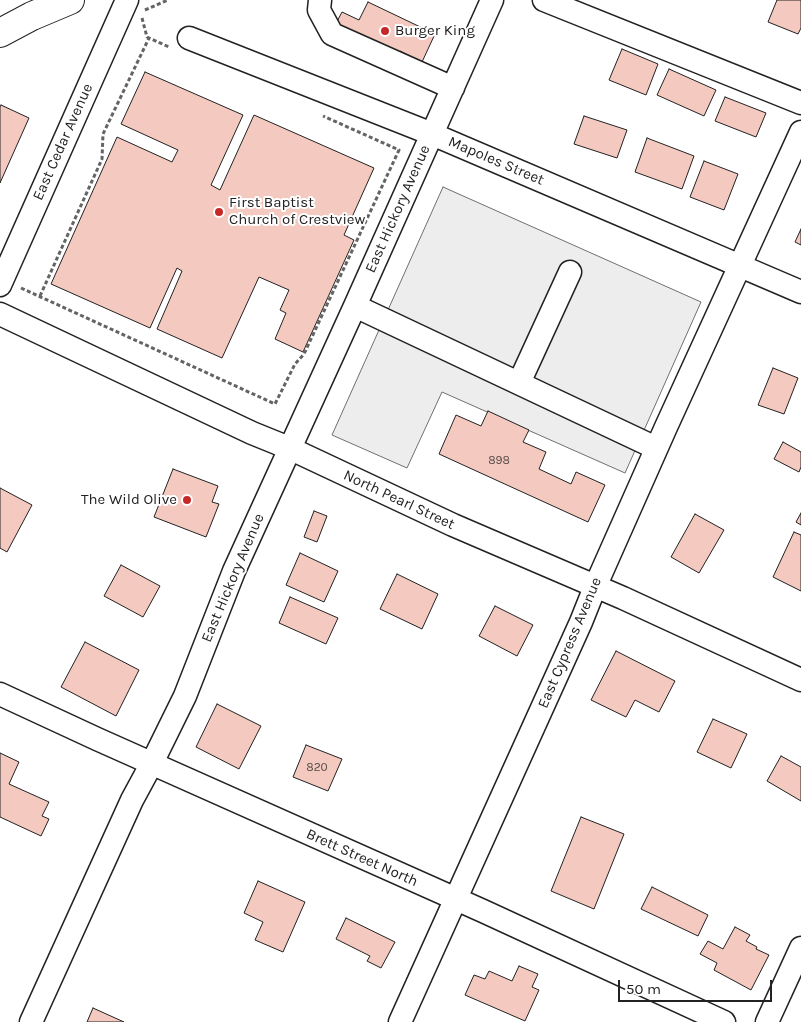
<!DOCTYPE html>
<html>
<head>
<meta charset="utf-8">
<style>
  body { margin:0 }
  #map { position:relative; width:801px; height:1022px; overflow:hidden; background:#fff; font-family:Karla,sans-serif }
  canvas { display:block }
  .scale { position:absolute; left:618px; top:980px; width:154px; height:22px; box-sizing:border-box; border:2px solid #222; border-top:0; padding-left:6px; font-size:15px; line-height:18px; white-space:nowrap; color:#222; -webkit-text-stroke:4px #fff; paint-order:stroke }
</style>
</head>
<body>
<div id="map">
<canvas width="801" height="1022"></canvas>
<div class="scale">50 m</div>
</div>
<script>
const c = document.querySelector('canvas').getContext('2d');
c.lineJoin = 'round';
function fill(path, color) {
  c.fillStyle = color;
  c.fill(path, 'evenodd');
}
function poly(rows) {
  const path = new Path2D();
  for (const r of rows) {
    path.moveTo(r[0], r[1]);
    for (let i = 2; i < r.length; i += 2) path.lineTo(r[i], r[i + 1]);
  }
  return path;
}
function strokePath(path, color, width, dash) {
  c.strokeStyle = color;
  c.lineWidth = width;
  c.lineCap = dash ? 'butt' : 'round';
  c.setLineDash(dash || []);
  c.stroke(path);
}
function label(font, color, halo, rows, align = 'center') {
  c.font = font + ' Karla,sans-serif';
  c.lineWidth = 4;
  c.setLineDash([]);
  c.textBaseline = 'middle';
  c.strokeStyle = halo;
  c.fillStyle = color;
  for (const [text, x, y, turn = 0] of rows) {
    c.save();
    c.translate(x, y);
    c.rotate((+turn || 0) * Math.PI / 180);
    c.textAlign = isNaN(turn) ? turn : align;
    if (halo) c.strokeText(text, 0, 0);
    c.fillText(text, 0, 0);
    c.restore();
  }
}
const parking = poly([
  [443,187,701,302,625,473,442,392,407,468,332,435,443,187]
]);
fill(parking, '#ededed');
strokePath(parking, '#6f6f6f', 1);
const building = poly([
  [777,0,801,0,801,28,798,34,768,22,777,0],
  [368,2,435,34,422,62,400,51,397,57,334,27,342,12,359,20,368,2],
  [622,49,658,64,646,95,609,80,622,49],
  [669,69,716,90,704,116,657,95,669,69],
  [145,72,243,115,211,185,220,190,254,115,374,168,344,235,354,240,303,352,275,339,286,313,280,310,289,290,259,277,222,358,157,329,182,271,177,268,150,328,51,284,117,137,172,162,178,150,121,124,145,72],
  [725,97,766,113,756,137,715,121,725,97],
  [1,105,29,118,0,183,0,107,1,105],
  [584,116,627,130,617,158,574,144,584,116],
  [647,138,694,156,682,189,635,172,647,138],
  [704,161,738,174,724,210,690,197,704,161],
  [801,229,801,245,795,242,801,229],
  [773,368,798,378,784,414,758,405,773,368],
  [488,411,529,430,523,442,546,452,539,469,571,484,576,472,605,485,588,522,439,454,456,415,481,426,488,411],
  [783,442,801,452,801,467,799,472,774,459,783,442],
  [173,469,218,486,212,502,219,504,206,537,154,517,173,469],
  [0,488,32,505,7,552,0,548,0,488],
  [314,511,327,516,317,542,304,537,314,511],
  [801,513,801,525,796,522,801,513],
  [695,514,724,530,699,573,671,557,695,514],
  [794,532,801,535,801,591,773,577,794,532],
  [300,553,338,571,324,602,286,585,300,553],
  [121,565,160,586,143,617,104,596,121,565],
  [397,574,438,594,422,629,380,609,397,574],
  [290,597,338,618,326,644,279,623,290,597],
  [495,606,533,625,517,656,479,636,495,606],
  [85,642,139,670,116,716,61,687,85,642],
  [616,651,675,681,659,712,635,700,626,717,591,700,616,651],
  [217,704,261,726,239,769,196,747,217,704],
  [713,719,747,734,731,768,697,752,713,719],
  [306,745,342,759,328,791,293,777,306,745],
  [0,753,19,762,9,784,49,802,42,816,49,819,41,836,0,817,0,753],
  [781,756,801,767,801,801,767,781,781,756],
  [581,817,624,834,594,909,551,891,581,817],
  [258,881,305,902,283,952,255,940,263,922,244,913,258,881],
  [652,887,708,915,698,936,641,909,652,887],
  [346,918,395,942,381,968,367,961,370,956,336,939,346,918],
  [735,927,750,935,746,941,757,947,756,949,769,955,751,990,714,970,717,963,700,954,708,941,723,949,735,927],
  [519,966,538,974,532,987,539,990,525,1021,465,995,474,975,485,979,489,971,512,981,519,966],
  [93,1008,124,1022,87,1022,93,1008]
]);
fill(building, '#f3c9c0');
strokePath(building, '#222', 1);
const minor = poly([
  [320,0,319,10,332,34,453,88],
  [544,0,801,103],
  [189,38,432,134,801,292],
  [0,285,127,0],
  [355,306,656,448],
  [0,314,252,433,289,448,453,525,623,598,801,680],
  [519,383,570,272],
  [0,694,97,739,483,911,724,1022],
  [31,1022,132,800,152,763,185,696,234,571,355,306,492,0],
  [400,1022,581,622,595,587,666,427,801,132],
  [767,1022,801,948]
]);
const major = poly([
  [0,33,32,16,70,0]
]);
strokePath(minor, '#222', 25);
strokePath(major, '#222', 30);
strokePath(poly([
  [145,10,168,0],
  [142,18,147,37,169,47],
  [21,288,275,404,295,364,304,354,399,150,323,116],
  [40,296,102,159,103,134,149,38]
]), '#646464', 3, [4, 2.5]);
strokePath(minor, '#fff', 22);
strokePath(major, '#fff', 28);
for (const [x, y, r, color] of [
  [385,31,5,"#c62828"],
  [219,212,5,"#c62828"],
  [187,500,5,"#c62828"]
]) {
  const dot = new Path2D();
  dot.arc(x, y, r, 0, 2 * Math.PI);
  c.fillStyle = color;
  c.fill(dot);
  strokePath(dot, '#fff', 2);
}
label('12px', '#564c4a', null, [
  ["898",499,461],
  ["820",317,768]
]);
label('15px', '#222', '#fff', [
  ["Burger King",395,31],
  ["First Baptist",229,203],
  ["Church of Crestview",229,220],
  ["The Wild Olive",177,500,"right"]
], 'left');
label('15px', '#222', '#fff', [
  ["East Cedar Avenue",63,142,-66],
  ["Mapoles Street",496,161,23],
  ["East Hickory Avenue",398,209,-66],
  ["North Pearl Street",399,500,25],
  ["East Hickory Avenue",233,578,-67],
  ["East Cypress Avenue",570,643,-67],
  ["Brett Street North",362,858,24]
]);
</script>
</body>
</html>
